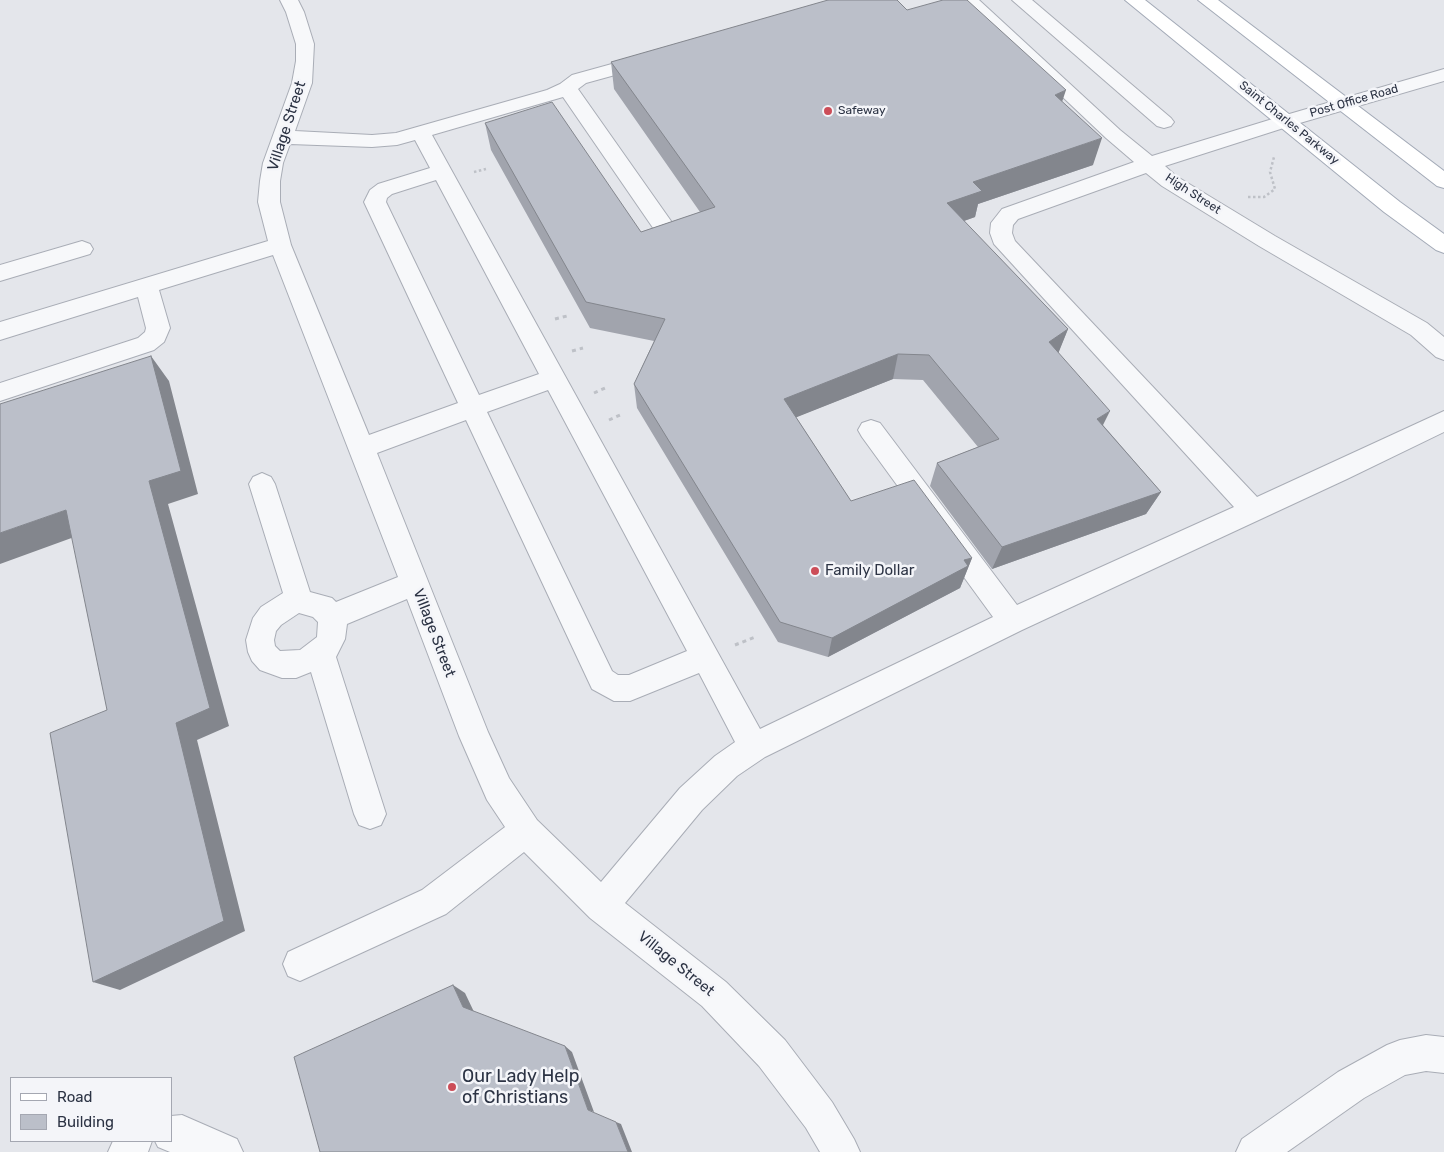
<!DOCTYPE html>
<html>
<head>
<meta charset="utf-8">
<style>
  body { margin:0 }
  #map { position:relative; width:1444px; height:1152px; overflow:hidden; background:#e4e6eb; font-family:Rubik,sans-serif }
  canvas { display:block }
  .legend { position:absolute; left:10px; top:1077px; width:162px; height:65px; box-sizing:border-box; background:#f4f5f9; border:1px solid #a4a7b1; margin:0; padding:6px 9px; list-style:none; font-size:15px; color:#2c3344 }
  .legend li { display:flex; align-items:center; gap:10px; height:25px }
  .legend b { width:25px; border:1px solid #a4a7b1 }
</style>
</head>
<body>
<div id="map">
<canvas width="1444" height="1152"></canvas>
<ul class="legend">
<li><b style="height:6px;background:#fff"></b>Road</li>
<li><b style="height:14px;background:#bbbfc9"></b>Building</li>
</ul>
</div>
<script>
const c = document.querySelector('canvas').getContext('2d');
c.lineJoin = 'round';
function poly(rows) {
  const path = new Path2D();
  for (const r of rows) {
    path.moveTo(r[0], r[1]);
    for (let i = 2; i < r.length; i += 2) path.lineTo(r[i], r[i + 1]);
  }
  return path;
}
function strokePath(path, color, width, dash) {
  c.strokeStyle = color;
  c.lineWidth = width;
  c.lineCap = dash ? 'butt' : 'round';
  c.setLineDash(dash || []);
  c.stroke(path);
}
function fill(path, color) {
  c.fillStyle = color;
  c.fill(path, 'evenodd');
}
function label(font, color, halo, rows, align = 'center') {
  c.font = font + ' Rubik,sans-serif';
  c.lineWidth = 5;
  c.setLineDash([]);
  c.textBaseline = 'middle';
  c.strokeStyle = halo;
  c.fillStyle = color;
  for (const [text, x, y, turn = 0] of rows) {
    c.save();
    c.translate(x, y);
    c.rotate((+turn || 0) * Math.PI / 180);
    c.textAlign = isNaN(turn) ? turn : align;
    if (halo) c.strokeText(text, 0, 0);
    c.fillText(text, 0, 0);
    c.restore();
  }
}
const minor = poly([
  [280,0,298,0,304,12,314,44,312,83,295,131,372,135,396,133,547,90,560,84,572,75,648,54,655,56,657,60,655,64,586,83,578,89,678,231,681,236,678,241,670,243,662,241,563,97,432,135,760,729,993,617,862,437,858,430,862,423,871,420,880,423,1017,605,1234,507,994,244,990,233,991,223,1002,209,1134,162,1106,138,960,0,979,0,1120,130,1152,156,1279,117,1444,69,1444,81,1293,125,1165,166,1176,176,1275,236,1427,323,1444,337,1444,360,1436,357,1411,335,1259,246,1162,186,1146,173,1018,219,1013,225,1012,233,1015,241,1257,497,1444,411,1444,432,1347,479,1022,630,765,757,737,776,702,810,625,903,726,982,785,1040,832,1102,854,1139,860,1152,820,1152,806,1128,759,1066,702,1006,590,918,524,852,446,914,300,981,288,976,283,964,288,952,422,890,505,827,487,800,459,736,407,599,347,624,345,639,336,657,386,814,381,825,370,829,359,825,354,814,311,672,296,678,282,678,260,670,252,661,248,652,246,640,253,618,261,607,283,593,249,484,253,477,262,473,271,477,275,484,310,592,332,598,336,602,398,577,273,255,159,290,170,328,164,342,154,350,0,401,0,383,138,338,145,332,146,328,138,297,0,340,0,322,268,241,258,202,260,181,263,163,292,83,296,61,296,44,286,12,280,0],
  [415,140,430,168,378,184,370,190,364,202,458,403,369,435,291,245,280,202,280,181,283,163,290,144,372,147,397,145,415,140],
  [436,180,539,374,479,395,386,202,387,198,392,194,436,180],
  [548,390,687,651,629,675,618,675,612,671,487,412,548,390],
  [466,420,592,689,614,701,630,701,699,673,735,742,715,756,680,788,601,882,537,820,509,778,488,732,377,453,466,420],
  [299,613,313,617,318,622,317,637,300,650,280,651,275,646,274,640,276,631,281,625,299,613],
  [1012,0,1032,0,1171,118,1174,122,1171,126,1164,128,1157,126,1012,0],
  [82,241,90,244,93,249,90,254,0,281,0,265,82,241],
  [1426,1035,1444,1037,1444,1073,1426,1071,1405,1075,1364,1098,1287,1152,1236,1152,1242,1139,1338,1072,1387,1045,1400,1040,1426,1035],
  [182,1115,237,1139,243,1152,170,1152,158,1147,155,1141,171,1141,171,1116,182,1115],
  [113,1141,152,1141,148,1152,108,1152,113,1141]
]);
const major = poly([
  [1125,0,1145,0,1400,202,1444,234,1444,253,1436,250,1384,212,1125,0],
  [1198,0,1218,0,1444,171,1444,188,1437,186,1198,0]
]);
strokePath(minor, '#a9adb6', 2);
strokePath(major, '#a3aab7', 2);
strokePath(poly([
  [474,172,486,169],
  [1248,197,1264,197,1275,189,1270,172,1274,157]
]), '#bec1c7', 2.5, [2.5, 2.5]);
strokePath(poly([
  [555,319,567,316],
  [572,351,583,348],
  [594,393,605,388],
  [609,420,620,415],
  [735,645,755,637]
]), '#bec1c7', 3, [4, 4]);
fill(minor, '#f7f8fa');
fill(major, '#fff');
fill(poly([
  [907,10,1062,102,1093,165,978,204,975,217,964,221,1068,329,1058,353,1103,425,1161,492,1146,514,992,569,930,486,937,463,978,447,923,380,893,379,796,417,851,501,972,558,960,588,828,657,778,642,637,408,634,384,654,341,590,328,491,150,485,123,641,232,700,212,614,89,611,62]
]), '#a1a4ad');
fill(poly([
  [1066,90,1057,117,1055,95],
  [1102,138,1093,165,978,204,975,217,941,229,947,203,973,182],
  [1068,329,1058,354,1049,342],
  [898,354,893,379,782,423,784,399],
  [151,356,169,381,198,494,168,504,229,726,197,740,245,931,120,990,93,982,176,723,149,481],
  [1110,411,1098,435,1097,419],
  [1161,492,1146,514,992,569,1002,547],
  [66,510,88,532,0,564,0,533],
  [972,558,960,588,828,657,832,638,964,560],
  [453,985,465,993,475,1014,463,1007],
  [565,1046,572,1052,594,1112,588,1110],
  [616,1122,621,1124,632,1152,628,1152]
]), '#83868d');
const building = poly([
  [828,0,897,0,907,10,943,0,967,0,1066,90,1055,95,1102,138,973,182,982,191,947,203,1068,329,1049,342,1110,411,1097,419,1161,492,1002,547,937,463,999,439,929,355,898,354,784,399,851,501,914,480,972,558,964,560,968,566,832,638,780,622,634,384,665,319,586,302,485,123,552,102,641,232,715,207,611,62,828,0],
  [151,356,181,471,149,481,210,708,176,723,224,921,93,982,50,733,107,710,66,510,0,533,0,404,151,356],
  [453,985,463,1007,565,1046,588,1110,616,1122,628,1152,320,1152,294,1057,453,985]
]);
fill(building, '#bbbfc9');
strokePath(building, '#83868d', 1);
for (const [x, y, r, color] of [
  [828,111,5,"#cc4d58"],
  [815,571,5,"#cc4d58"],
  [452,1087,5,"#cc4d58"]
]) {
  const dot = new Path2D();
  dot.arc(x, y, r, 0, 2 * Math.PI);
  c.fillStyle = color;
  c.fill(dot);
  strokePath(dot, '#f4f5f9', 2);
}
label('12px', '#2c3344', '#f4f5f9', [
  ["Post Office Road",1354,101,-16],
  ["Saint Charles Parkway",1289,123,39],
  ["High Street",1193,194,33]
]);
label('12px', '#2c3344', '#f4f5f9', [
  ["Safeway",838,111]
], 'left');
label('15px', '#2c3344', '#f4f5f9', [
  ["Village Street",287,126,-72],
  ["Village Street",434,633,69],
  ["Village Street",676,964,39]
]);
label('15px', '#2c3344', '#f4f5f9', [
  ["Family Dollar",825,571]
], 'left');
label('18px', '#2c3344', '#f4f5f9', [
  ["Our Lady Help",462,1077],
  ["of Christians",462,1098]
], 'left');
</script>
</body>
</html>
